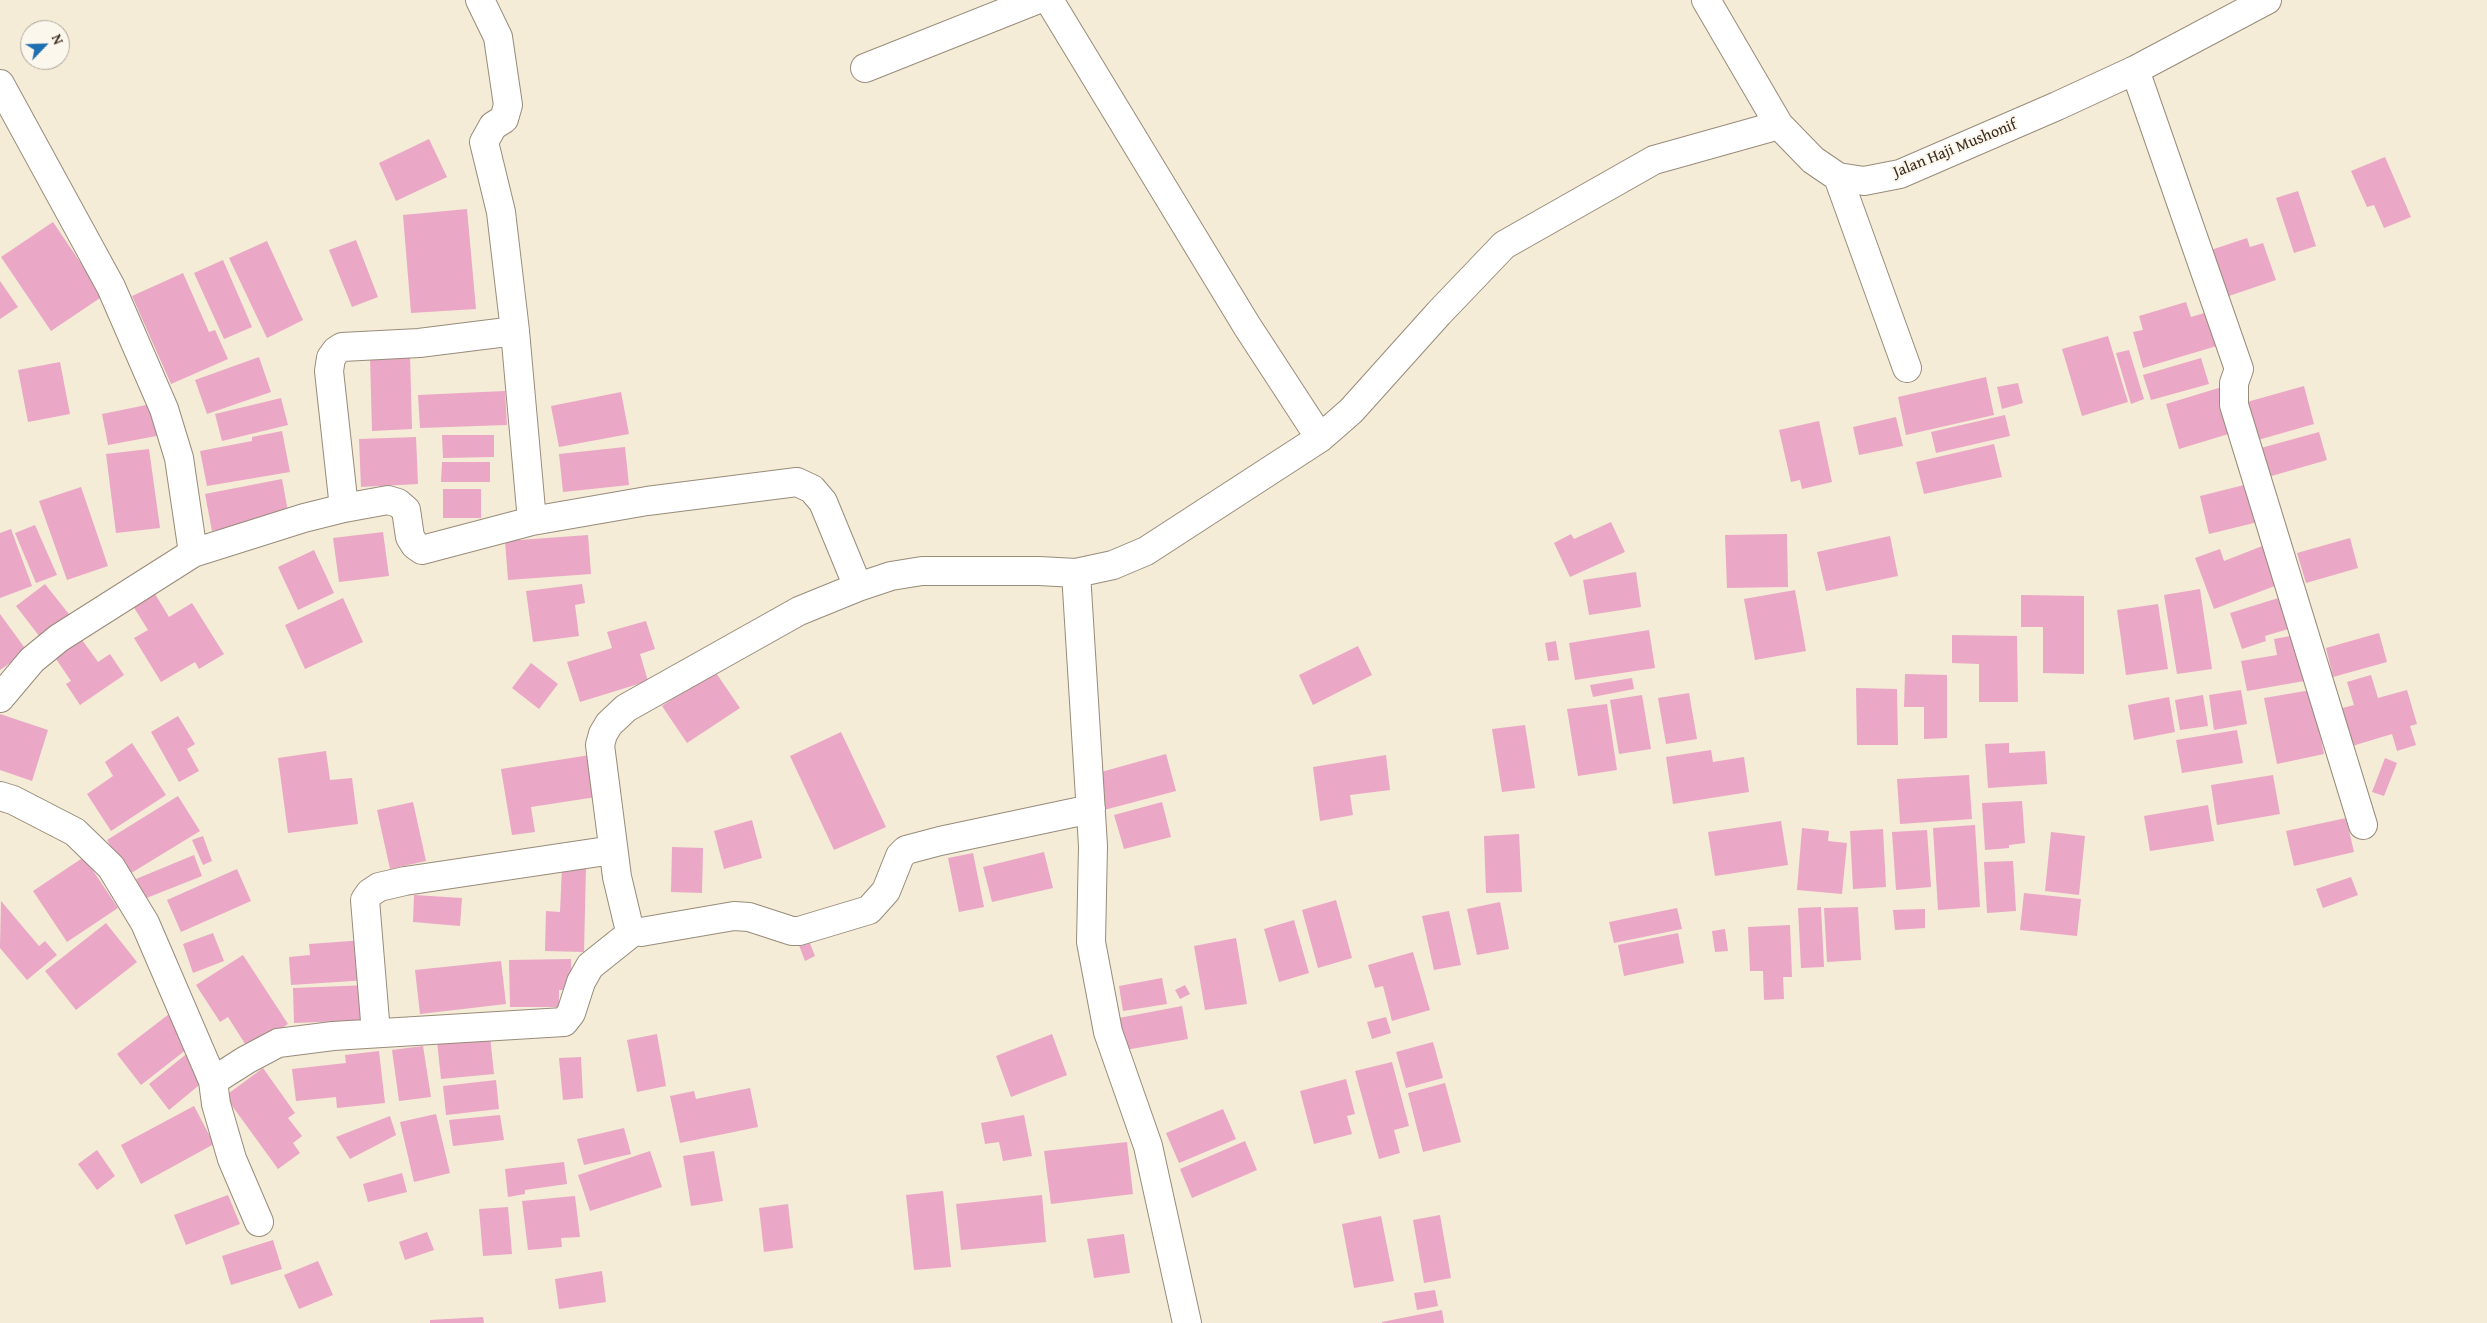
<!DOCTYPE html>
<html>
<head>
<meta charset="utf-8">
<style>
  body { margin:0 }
  #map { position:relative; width:2487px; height:1323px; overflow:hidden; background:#f4ecd7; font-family:"Gentium Book Plus",serif }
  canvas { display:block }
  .north { position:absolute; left:20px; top:20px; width:50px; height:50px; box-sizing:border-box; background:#fbf7ec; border:1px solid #aea59a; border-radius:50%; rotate:66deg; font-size:14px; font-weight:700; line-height:20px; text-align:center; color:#3b2a1e }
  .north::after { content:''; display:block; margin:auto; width:18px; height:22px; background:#1f6fb2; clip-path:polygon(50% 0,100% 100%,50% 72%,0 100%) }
</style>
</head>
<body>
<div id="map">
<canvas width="2487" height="1323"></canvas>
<div class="north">N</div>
</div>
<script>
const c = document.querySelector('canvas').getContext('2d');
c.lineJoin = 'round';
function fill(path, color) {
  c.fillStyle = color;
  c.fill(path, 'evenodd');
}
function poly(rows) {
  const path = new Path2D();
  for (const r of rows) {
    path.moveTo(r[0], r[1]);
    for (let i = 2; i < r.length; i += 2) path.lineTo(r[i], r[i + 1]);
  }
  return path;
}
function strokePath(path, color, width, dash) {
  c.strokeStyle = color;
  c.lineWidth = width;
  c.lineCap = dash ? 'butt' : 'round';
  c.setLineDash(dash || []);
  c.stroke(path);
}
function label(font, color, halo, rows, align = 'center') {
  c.font = font + ' "Gentium Book Plus",serif';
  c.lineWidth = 4;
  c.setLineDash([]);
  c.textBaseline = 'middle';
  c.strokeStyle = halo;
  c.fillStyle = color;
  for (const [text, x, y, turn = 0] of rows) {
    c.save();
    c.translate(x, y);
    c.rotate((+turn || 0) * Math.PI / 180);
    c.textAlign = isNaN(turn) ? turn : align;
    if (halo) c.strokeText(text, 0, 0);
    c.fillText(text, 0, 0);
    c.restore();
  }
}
fill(poly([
  [429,139,447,177,396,201,379,163],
  [2385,157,2411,217,2384,228,2374,205,2367,207,2351,171],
  [2298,191,2316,246,2294,253,2276,198],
  [467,209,476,309,411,313,403,215],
  [53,222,103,296,51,331,1,257],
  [2247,238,2250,247,2263,243,2276,280,2226,297,2211,250],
  [356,240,378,297,352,307,329,250],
  [267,241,303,320,267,338,229,258],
  [223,260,252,327,224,339,194,273],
  [183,273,209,332,215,330,228,359,171,384,132,296],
  [0,281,18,307,0,319],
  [2186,302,2191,317,2211,311,2220,345,2143,368,2133,332,2143,330,2139,316],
  [2108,336,2128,402,2082,416,2062,349],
  [2129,350,2144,399,2131,404,2116,353],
  [410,355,412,429,372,431,370,357],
  [259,357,271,392,207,414,195,380],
  [2201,358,2209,384,2151,400,2143,375],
  [60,362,70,414,28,422,18,370],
  [1986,377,1994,415,1906,435,1898,397],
  [2018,383,2023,403,2002,409,1997,387],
  [2304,386,2314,424,2251,442,2240,404],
  [2222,387,2235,432,2179,449,2166,404],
  [505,391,507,425,420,428,418,395],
  [621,392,629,434,559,447,551,406],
  [281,398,288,425,222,441,215,414],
  [156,403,162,435,108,445,102,414],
  [2005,415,2010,436,1936,453,1931,432],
  [1896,417,1903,446,1859,455,1853,427],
  [1819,421,1832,482,1802,489,1800,480,1791,482,1779,430],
  [282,431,290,472,207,486,200,451,252,441,252,437],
  [2319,432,2327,460,2268,477,2261,448],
  [442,435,494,435,494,457,443,458],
  [416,437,418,484,361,487,359,439],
  [1994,444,2002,477,1924,494,1916,462],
  [625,447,629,485,563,492,559,454],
  [149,449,160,528,116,533,106,454],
  [442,462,490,462,490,482,441,482],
  [282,479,289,517,212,531,205,494],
  [2252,483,2262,521,2209,534,2200,496],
  [81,487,108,566,67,580,39,501],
  [443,489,481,489,481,518,443,518],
  [1611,522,1625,552,1570,577,1554,543,1571,534,1574,539],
  [35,525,57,575,36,583,15,533],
  [11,529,32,586,0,598,0,533],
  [383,532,389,576,339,582,333,538],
  [1787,534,1788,587,1727,588,1725,535],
  [588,535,591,574,508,580,505,541],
  [1890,536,1898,576,1826,591,1817,552],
  [2350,538,2358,568,2306,583,2297,553],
  [2265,545,2280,584,2214,609,2195,558,2220,549,2224,561],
  [314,550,334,593,298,610,278,567],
  [1636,572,1641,607,1589,615,1583,580],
  [45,584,72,618,43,641,16,606],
  [582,584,585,603,575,605,579,636,533,642,526,591],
  [2200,589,2212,669,2177,674,2164,595],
  [1795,590,1806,651,1755,660,1744,599],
  [155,594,169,617,192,603,224,654,199,669,195,662,161,682,134,638,148,630,133,606],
  [2021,595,2084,596,2084,674,2043,673,2043,627,2021,627],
  [2285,596,2295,627,2265,636,2266,641,2242,649,2230,613],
  [343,598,363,642,305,669,285,625],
  [2158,604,2168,669,2126,675,2117,610],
  [0,614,27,651,0,670],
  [646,621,655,649,640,654,648,681,580,702,567,662,612,648,607,632],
  [1649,630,1655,668,1575,680,1569,643],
  [2379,633,2387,662,2333,677,2326,648],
  [2301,634,2310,680,2247,691,2241,661,2277,655,2274,639],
  [1952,635,2017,636,2018,702,1979,702,1979,664,1952,663],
  [80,637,98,662,110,654,124,675,80,705,66,684,71,681,54,656],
  [1556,641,1559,660,1548,661,1545,643],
  [1358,646,1372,675,1313,705,1299,675],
  [531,663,558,684,539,709,512,688],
  [714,670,740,708,687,743,662,706],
  [1905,674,1947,675,1947,738,1924,739,1924,707,1904,707],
  [2371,675,2378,698,2407,690,2417,724,2410,726,2416,745,2397,751,2392,734,2349,747,2339,709,2354,705,2347,682],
  [1632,678,1634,689,1593,697,1590,685],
  [1856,688,1897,689,1898,745,1857,745],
  [2241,690,2247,724,2214,730,2209,695],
  [2311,690,2324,754,2277,764,2264,698],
  [1689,693,1697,739,1666,744,1658,698],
  [1642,695,1651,749,1619,754,1610,700],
  [2203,695,2208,726,2180,730,2175,700],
  [2169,697,2175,732,2134,740,2128,705],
  [1607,704,1617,770,1578,776,1567,709],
  [0,714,48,730,32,781,0,770],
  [178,716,195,744,187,749,199,771,179,782,151,732],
  [1525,725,1535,788,1502,792,1492,729],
  [2237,730,2243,763,2182,773,2176,740],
  [841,732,886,827,834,850,790,756],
  [132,743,166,795,111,831,87,794,113,776,105,762],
  [2009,743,2009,753,2045,751,2047,784,1988,788,1985,744],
  [1711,750,1713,762,1744,757,1749,792,1673,804,1666,757],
  [326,751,330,780,352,778,358,824,288,833,278,758],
  [1166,754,1176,791,1104,810,1094,774],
  [590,755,596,797,531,807,535,832,512,835,501,769],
  [1386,755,1390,790,1350,795,1353,815,1320,821,1313,767],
  [2385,758,2397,763,2384,796,2372,792],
  [1969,775,1972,819,1900,824,1897,779],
  [2273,775,2280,814,2217,825,2211,785],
  [178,796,200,831,128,875,107,840],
  [2022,801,2025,843,2009,845,2009,848,1985,850,1982,803],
  [413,802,426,861,390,869,377,810],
  [1162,802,1171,837,1124,849,1114,815],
  [2208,805,2214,841,2150,851,2144,816],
  [2346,818,2354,852,2294,866,2286,831],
  [752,820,762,858,724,869,714,831],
  [1781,821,1788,865,1715,876,1708,832],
  [1975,825,1980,907,1938,910,1933,828],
  [1802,828,1829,831,1828,841,1847,843,1842,894,1797,890],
  [1883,829,1886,887,1853,889,1850,831],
  [1927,830,1931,887,1896,890,1892,832],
  [2051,832,2085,836,2079,895,2045,891],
  [1519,834,1522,892,1486,893,1484,836],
  [203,836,212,861,203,865,192,840],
  [672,847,703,848,702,893,671,892],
  [1044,852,1053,888,992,902,983,867],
  [973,853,984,907,959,912,948,858],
  [194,855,202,876,144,899,136,879],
  [84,857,118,908,67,942,33,891],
  [2013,861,2016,911,1987,913,1984,862],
  [562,867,586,867,584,952,545,951,546,911,560,912],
  [237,869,251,901,181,932,167,900],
  [2351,877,2358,895,2323,908,2316,889],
  [2024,893,2081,899,2077,936,2020,930],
  [414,895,462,898,460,926,413,922],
  [1336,900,1352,958,1318,968,1302,910],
  [1,901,39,946,45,941,57,955,27,980,0,948],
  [1500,902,1509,949,1477,955,1467,909],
  [1821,907,1824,967,1801,968,1798,908],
  [1858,907,1861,960,1827,962,1824,908],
  [1677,908,1682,929,1614,943,1609,922],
  [1925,909,1925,928,1895,930,1893,910],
  [1449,911,1461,965,1434,970,1422,916],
  [1294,920,1309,973,1279,982,1264,929],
  [106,923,137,962,76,1010,45,971],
  [1790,925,1792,977,1783,977,1784,999,1764,1000,1763,971,1750,971,1748,927],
  [1725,929,1728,951,1715,952,1712,931],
  [213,933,224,961,193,973,183,944],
  [1678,933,1684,963,1624,976,1618,945],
  [807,936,815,956,805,961,797,940],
  [1236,938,1247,1004,1205,1010,1194,946],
  [365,940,368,980,291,985,289,957,310,955,309,944],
  [1413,952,1430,1010,1392,1021,1383,986,1375,988,1368,965],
  [243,955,288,1024,249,1050,228,1017,220,1022,196,985],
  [571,959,572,990,559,990,559,1007,510,1007,509,960],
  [501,961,506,1004,420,1014,415,970],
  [1162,978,1167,1004,1123,1011,1119,986],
  [369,985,370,1020,294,1023,293,988],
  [1185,985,1190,994,1180,999,1175,990],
  [1182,1006,1188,1039,1125,1050,1119,1018],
  [173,1011,196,1042,141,1085,117,1054],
  [1386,1017,1391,1033,1372,1039,1367,1022],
  [657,1034,666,1086,637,1092,627,1040],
  [1052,1034,1067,1075,1011,1097,996,1056],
  [490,1036,494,1074,441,1079,437,1041],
  [1433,1042,1443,1078,1406,1088,1396,1052],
  [423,1046,431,1097,399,1101,392,1050],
  [379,1051,385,1103,337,1108,336,1097,296,1101,292,1069,346,1063,345,1055],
  [189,1052,209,1077,169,1110,149,1084],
  [581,1057,583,1098,563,1100,559,1058],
  [1392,1062,1409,1126,1394,1130,1400,1153,1379,1159,1355,1071],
  [263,1068,295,1113,288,1118,302,1136,293,1143,300,1153,278,1169,225,1096],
  [1346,1079,1355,1114,1347,1116,1352,1134,1314,1144,1300,1091],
  [496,1080,499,1109,446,1115,443,1086],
  [1445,1083,1461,1142,1423,1152,1408,1093],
  [750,1088,758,1127,680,1143,670,1096,694,1091,696,1099],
  [194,1106,214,1144,141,1184,121,1145],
  [1223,1109,1236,1139,1179,1163,1166,1133],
  [436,1114,450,1173,414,1182,400,1122],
  [500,1115,504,1140,453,1146,449,1120],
  [1024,1115,1032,1156,1003,1161,999,1142,985,1144,981,1123],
  [390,1116,396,1135,350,1159,336,1137],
  [624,1128,631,1154,584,1165,577,1139],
  [1245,1141,1257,1170,1192,1198,1180,1169],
  [1127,1142,1133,1194,1051,1204,1044,1151],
  [97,1150,115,1176,97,1190,78,1164],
  [650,1151,662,1187,590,1211,578,1175],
  [714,1151,723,1201,691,1206,683,1156],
  [564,1162,567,1184,525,1190,525,1194,508,1197,505,1169],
  [402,1173,407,1192,368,1202,363,1184],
  [943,1191,951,1267,914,1270,906,1195],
  [228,1195,240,1224,186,1245,174,1215],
  [1042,1195,1046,1242,961,1250,956,1204],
  [575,1196,580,1237,561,1238,562,1247,528,1250,522,1201],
  [788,1204,793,1248,764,1252,759,1208],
  [508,1207,512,1254,483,1256,479,1209],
  [1440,1215,1451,1278,1424,1283,1413,1220],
  [1381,1216,1394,1281,1354,1288,1342,1224],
  [427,1232,434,1250,405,1260,399,1242],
  [1124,1234,1130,1273,1094,1278,1087,1239],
  [273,1240,282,1269,231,1285,222,1256],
  [318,1261,333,1295,299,1309,284,1275],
  [602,1271,606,1302,559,1309,555,1279],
  [1435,1290,1438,1306,1417,1310,1414,1293],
  [1442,1310,1444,1323,1382,1323,1382,1322],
  [483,1317,484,1323,430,1323,430,1320]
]), '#eaa7c6');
const street = poly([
  [1049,0,1247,326,1320,438],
  [1706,0,1779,125,1813,160,1838,177,1864,181,1900,174,2057,106,2135,70,2267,0],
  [865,68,1036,0],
  [2135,70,2239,369,2234,383,2234,405,2363,825],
  [0,84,111,287,164,409,179,458,193,553,59,638,32,660,0,698],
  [1838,177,1907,368],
  [515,331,532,521],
  [344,508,329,371,331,358,336,351,342,347,419,343,515,331,501,212,484,142,493,126,504,119,508,105,498,37,480,0],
  [193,553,304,518,344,508,388,500,398,503,406,510,410,537,415,545,422,550,532,521,647,501,797,482,812,489,823,502,858,587],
  [1076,573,1093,846,1091,942,1108,1032,1148,1146,1187,1323],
  [0,796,13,800,75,832,111,867,145,923,213,1081,246,1060,278,1043,333,1036,564,1022,571,1013,581,982,590,966,635,930],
  [1091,809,940,841,906,850,900,856,886,891,869,910,799,931,792,931,749,917,734,916,641,932,632,929,628,923,617,877,600,745,603,734,609,724,626,708,799,611,858,587,891,576,922,571,1039,571,1076,573,1113,565,1146,551,1320,438,1351,411,1439,313,1504,245,1654,160,1779,125],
  [376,1033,365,900,370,893,379,887,405,881,613,850],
  [213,1081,216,1104,232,1159,259,1222]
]);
strokePath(street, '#988b7a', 30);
strokePath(street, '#fff', 28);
label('16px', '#3b2a1e', '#fbf7ec', [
  ["Jalan Haji Mushonif",1955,149,-22]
]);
</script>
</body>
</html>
